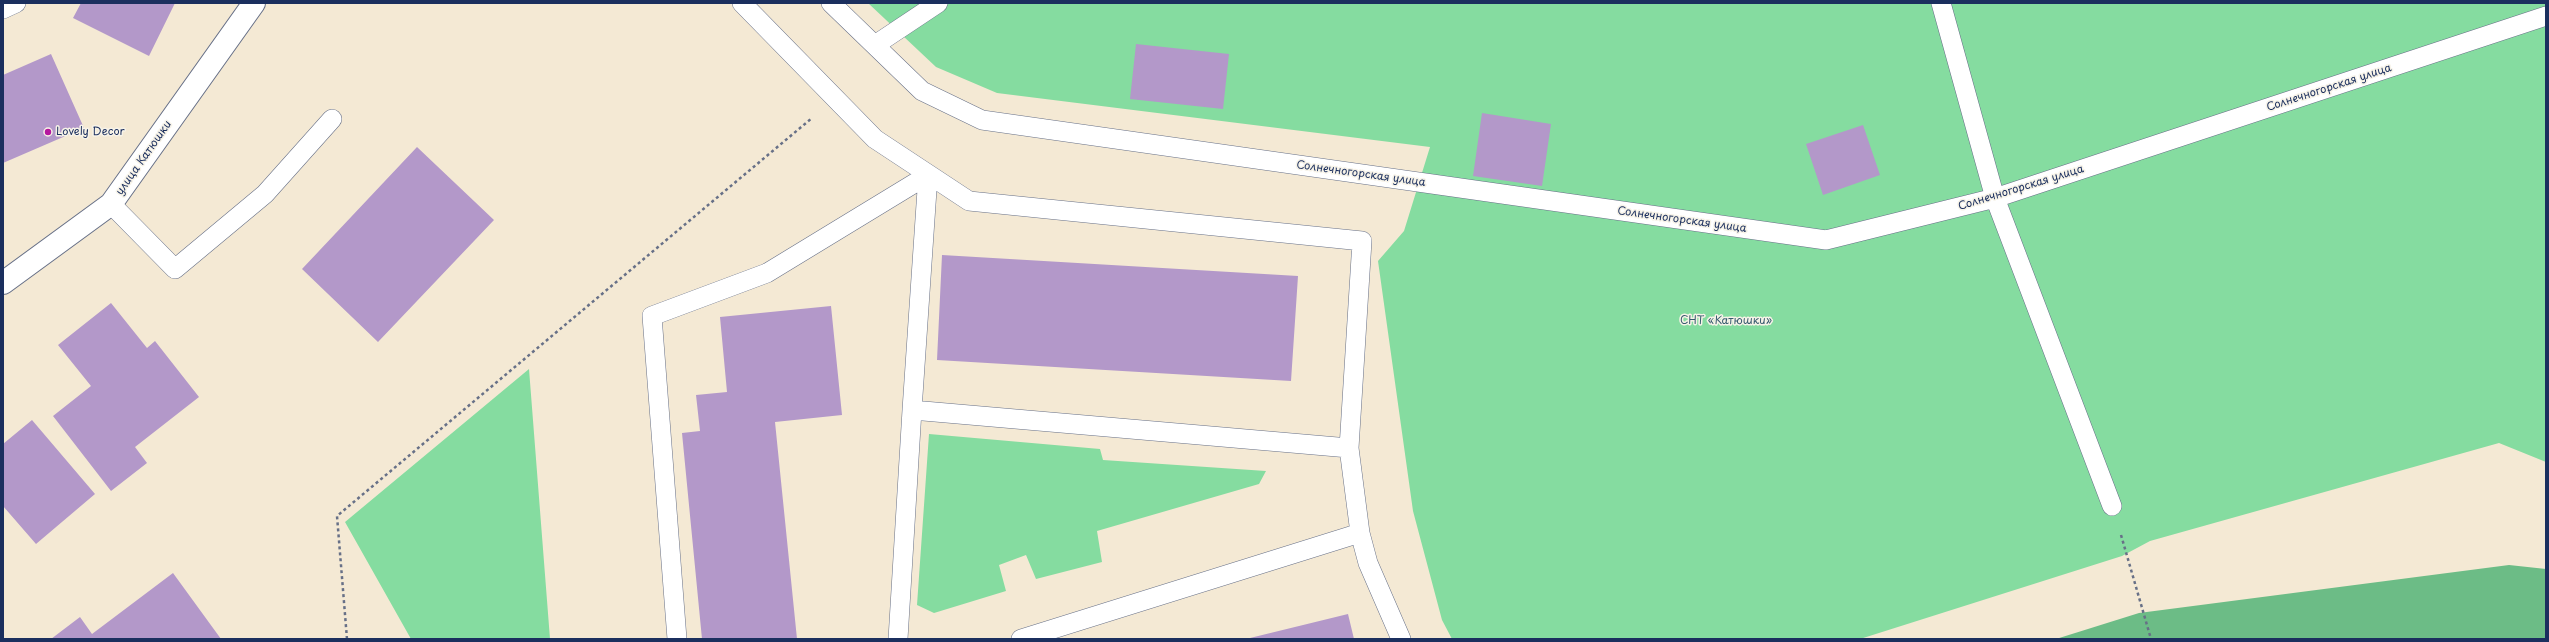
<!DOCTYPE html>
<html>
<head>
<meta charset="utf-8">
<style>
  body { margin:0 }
  #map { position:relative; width:2549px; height:642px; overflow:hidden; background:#f4e9d4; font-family:"Playpen Sans",sans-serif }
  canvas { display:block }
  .frame { position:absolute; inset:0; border:4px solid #1b2f5e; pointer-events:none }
</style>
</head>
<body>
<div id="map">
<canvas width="2549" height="642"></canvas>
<div class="frame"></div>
</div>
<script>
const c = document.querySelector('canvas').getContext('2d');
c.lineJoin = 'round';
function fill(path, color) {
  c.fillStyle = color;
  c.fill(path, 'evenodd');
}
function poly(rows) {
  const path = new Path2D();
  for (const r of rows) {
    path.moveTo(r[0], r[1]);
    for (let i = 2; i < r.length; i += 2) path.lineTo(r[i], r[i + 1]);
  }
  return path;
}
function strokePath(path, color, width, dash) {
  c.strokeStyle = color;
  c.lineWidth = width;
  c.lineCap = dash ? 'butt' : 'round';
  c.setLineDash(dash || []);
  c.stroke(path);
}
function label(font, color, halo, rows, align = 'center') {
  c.font = font + ' "Playpen Sans",sans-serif';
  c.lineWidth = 3;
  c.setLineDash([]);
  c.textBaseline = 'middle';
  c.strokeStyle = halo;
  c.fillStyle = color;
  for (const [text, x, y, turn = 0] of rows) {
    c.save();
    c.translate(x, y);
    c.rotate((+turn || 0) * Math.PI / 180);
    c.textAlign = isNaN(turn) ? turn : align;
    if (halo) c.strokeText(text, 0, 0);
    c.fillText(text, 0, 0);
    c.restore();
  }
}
fill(poly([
  [868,3,2546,3,2546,462,2499,443,2150,541,2122,556,1860,639,1452,639,1442,620,1413,511,1378,261,1404,231,1430,147,997,93,936,67],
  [529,369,550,639,411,639,345,522],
  [929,434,1100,449,1103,460,1266,471,1259,484,1097,531,1102,562,1036,579,1026,555,999,565,1006,591,934,613,917,605]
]), '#85dca0');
fill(poly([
  [2509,565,2546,569,2546,639,2056,639,2139,613]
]), '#6cbc86');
fill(poly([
  [81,3,175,3,149,56,73,18],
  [1136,44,1229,54,1223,109,1130,99],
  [51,54,84,128,3,163,3,75],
  [1482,113,1551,124,1542,186,1473,176],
  [1863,125,1880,175,1823,195,1806,144],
  [417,147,494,220,378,342,302,269],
  [942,255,1298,276,1291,381,937,360],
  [111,303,147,348,155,341,199,397,135,447,147,463,111,491,53,416,91,386,58,345],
  [831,306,842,415,775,422,797,639,702,639,682,433,700,431,696,395,727,392,720,317],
  [32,420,95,494,36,544,3,506,3,444],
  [173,573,221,639,51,639,80,617,92,634],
  [1348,614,1354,639,1250,639,1250,638]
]), '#b398c9');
const lane = poly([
  [742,3,875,139,969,201,1362,241,1349,448,1360,533,1368,563,1401,639],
  [831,3,922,91,982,120,1826,240,1995,198,2546,16],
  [1941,3,1995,198,2112,506],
  [3,9,16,3],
  [875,45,938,3],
  [111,204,175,269,265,194,332,119],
  [912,410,928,175],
  [677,639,652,316,767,273,928,175],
  [898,639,912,410,1349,448],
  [1021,639,1360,533]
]);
const street = poly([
  [3,283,111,204,254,3]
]);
strokePath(lane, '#677087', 20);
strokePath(street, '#677087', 24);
strokePath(poly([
  [2121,535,2151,639],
  [347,639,337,516,812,118]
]), '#677087', 2.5, [3, 3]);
strokePath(lane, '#fff', 19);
strokePath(street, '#fff', 22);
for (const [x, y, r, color] of [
  [48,132,4,"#b5179e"]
]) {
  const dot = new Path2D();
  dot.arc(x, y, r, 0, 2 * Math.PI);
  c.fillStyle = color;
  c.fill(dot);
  strokePath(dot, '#f7f3e8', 1.5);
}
label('11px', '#1b2f5e', '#f7f3e8', [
  ["Солнечногорская улица",2329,88,-18],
  ["улица Катюшки",144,158,-55],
  ["Солнечногорская улица",1361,174,8],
  ["Солнечногорская улица",2021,188,-17],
  ["Солнечногорская улица",1682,220,8]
]);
label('11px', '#1b2f5e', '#f7f3e8', [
  ["Lovely Decor",56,132]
], 'left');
label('11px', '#365a6e', '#f7f3e8', [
  ["СНТ «Катюшки»",1726,321]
]);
</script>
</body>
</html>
